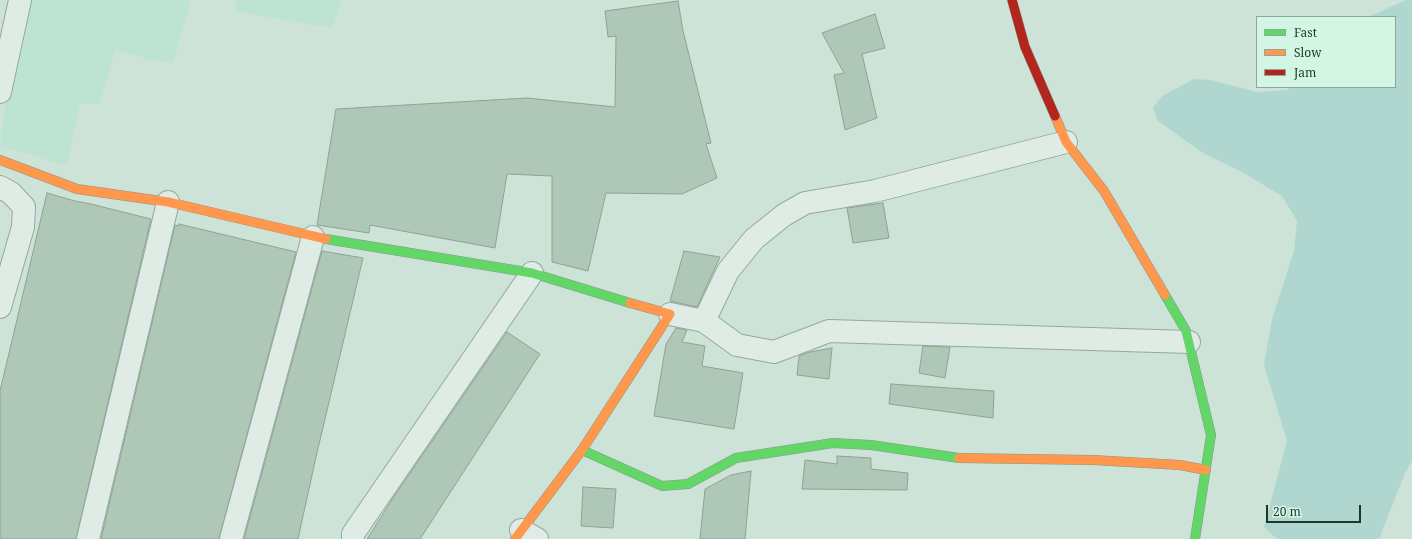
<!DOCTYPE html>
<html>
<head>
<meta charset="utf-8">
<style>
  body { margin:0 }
  #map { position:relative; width:1412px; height:539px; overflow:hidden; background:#cde3d8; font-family:"Noto Serif",serif }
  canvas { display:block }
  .legend { position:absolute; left:1256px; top:16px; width:140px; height:72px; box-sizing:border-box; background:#d2f5e4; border:1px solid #8aa998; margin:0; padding:5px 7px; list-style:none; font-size:12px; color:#1e3725 }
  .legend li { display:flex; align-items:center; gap:8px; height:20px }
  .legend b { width:20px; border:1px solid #8aa998 }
  .scale { position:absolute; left:1266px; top:505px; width:95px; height:18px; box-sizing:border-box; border:2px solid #1e3725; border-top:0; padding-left:5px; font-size:12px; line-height:14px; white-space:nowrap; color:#1e3725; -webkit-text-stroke:3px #d2f5e4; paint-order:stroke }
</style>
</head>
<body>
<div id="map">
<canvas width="1412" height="539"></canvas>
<ul class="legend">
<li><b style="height:5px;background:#63d668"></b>Fast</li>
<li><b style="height:5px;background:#ff974d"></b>Slow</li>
<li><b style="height:5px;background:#b3261e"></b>Jam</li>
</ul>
<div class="scale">20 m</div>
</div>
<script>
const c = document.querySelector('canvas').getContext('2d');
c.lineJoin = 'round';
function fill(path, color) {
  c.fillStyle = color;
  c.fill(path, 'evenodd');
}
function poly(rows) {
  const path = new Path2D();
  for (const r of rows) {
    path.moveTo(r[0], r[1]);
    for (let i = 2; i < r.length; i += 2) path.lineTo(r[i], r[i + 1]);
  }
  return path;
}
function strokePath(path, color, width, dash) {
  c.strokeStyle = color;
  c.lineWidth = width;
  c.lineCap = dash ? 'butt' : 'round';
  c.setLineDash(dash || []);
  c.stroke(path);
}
fill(poly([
  [26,0,191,0,173,63,150,60,116,49,99,104,80,104,67,166,0,146,5,107],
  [237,0,342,0,332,28,234,11]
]), '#bde3d4');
fill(poly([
  [1406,0,1412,0,1412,461,1405,473,1379,539,1277,539,1264,527,1287,441,1264,365,1272,319,1294,251,1297,221,1282,196,1244,173,1203,153,1158,121,1153,108,1162,96,1194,79,1210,80,1257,92,1287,90,1290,87,1395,87,1395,17,1368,17]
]), '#afd6cf');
const building = poly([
  [678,1,683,31,711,143,706,144,717,178,682,194,606,193,588,271,552,262,552,176,507,174,495,248,370,225,369,233,317,225,336,109,527,98,615,107,616,36,608,37,605,11,678,1],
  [875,14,885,48,862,54,877,118,845,130,834,75,844,73,822,33,875,14],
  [47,193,75,201,91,204,151,219,76,539,0,539,0,391,47,193],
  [883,203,889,238,853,243,847,208,883,203],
  [179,224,296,252,219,539,101,539,175,225,179,226,179,224],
  [322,251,363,258,316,457,298,539,244,539,322,251],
  [684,251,720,257,697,307,670,301,684,251],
  [676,328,687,330,682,342,705,346,702,366,743,373,734,429,654,416,666,344,676,328],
  [507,332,540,354,420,539,367,539,393,498,507,332],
  [923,346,950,347,945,378,919,373,923,346],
  [832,348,829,379,797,375,799,356,810,352,832,348],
  [891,384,994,391,993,418,889,404,891,384],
  [837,456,871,458,871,469,908,473,907,490,802,489,805,460,837,464,837,456],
  [751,471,745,539,700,539,705,489,731,475,751,471],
  [583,487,616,489,613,528,581,526,583,487]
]);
fill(building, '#aec7b6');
strokePath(building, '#8ca394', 1);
const street = poly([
  [0,92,20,0],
  [0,187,11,193,24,207,23,227,0,307],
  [670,314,704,321,737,345,774,352,829,331,1189,342],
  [704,321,728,271,754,239,784,215,805,203,875,191,1066,142],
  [521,530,537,539],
  [88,539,168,202],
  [231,539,313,237],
  [353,539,353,534,532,273]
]);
const fast = poly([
  [326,239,532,273,630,303],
  [1165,295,1186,331,1211,435,1195,539],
  [582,450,662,486,688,484,736,458,833,443,871,445,959,458]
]);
const slow = poly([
  [1055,116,1066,142,1104,191,1165,295],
  [0,160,77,189,168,202,326,239],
  [959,458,1093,460,1180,465,1206,470],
  [515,539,582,450,670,314,630,303]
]);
const jam = poly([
  [1012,0,1025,47,1055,116]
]);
strokePath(street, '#96a89e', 24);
strokePath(fast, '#86988d', 10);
strokePath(slow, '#86988d', 10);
strokePath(jam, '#86988d', 10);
strokePath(street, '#deece5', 22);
strokePath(fast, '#63d668', 9);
strokePath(slow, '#ff974d', 9);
strokePath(jam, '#b3261e', 9);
</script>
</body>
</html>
